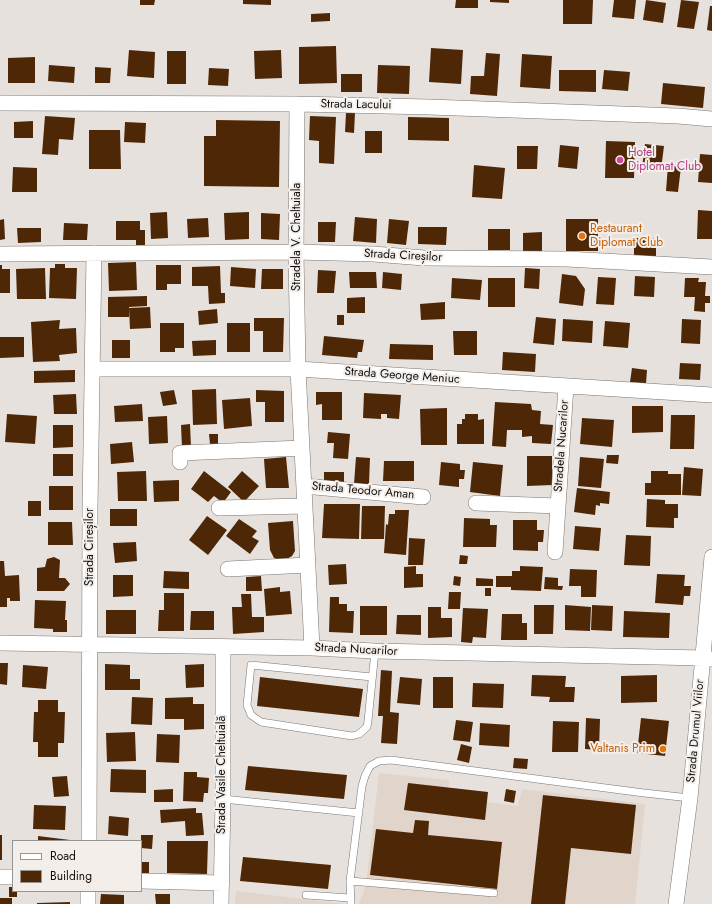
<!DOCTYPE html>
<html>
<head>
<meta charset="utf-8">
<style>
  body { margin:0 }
  #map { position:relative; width:712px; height:904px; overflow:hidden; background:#e7e1dd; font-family:Jost,sans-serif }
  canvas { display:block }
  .legend { position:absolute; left:12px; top:840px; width:130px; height:52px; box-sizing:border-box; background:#f4eeea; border:1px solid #989491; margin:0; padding:5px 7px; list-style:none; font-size:12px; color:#0f0d0b }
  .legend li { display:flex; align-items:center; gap:8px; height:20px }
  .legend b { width:20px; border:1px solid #989491 }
</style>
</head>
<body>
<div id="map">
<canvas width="712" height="904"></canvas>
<ul class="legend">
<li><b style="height:5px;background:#fff"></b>Road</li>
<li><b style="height:11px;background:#4e2707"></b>Building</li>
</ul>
</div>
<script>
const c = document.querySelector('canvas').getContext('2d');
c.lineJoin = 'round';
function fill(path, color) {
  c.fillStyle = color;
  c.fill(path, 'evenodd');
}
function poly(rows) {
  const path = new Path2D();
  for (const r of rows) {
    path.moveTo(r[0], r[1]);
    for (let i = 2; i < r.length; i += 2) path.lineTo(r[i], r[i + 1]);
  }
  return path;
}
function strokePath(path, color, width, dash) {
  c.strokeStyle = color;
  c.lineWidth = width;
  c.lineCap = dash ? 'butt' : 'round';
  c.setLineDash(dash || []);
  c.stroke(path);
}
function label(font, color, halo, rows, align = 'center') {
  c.font = font + ' Jost,sans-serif';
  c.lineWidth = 4;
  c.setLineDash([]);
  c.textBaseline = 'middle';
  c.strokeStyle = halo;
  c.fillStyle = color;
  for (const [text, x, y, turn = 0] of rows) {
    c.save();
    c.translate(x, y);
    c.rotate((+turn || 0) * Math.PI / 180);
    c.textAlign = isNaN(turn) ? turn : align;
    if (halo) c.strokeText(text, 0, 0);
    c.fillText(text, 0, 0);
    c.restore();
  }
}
fill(poly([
  [379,773,449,780,448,794,487,800,487,802,518,806,522,789,645,804,635,904,359,904,366,885],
  [236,891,345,904,235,904]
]), '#e1d4cb');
fill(poly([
  [140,0,155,0,154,5,140,5],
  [243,0,271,0,271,5,243,4],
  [456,0,478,0,478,8,455,8],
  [490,0,509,0,509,3,490,2],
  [563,0,593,0,592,24,563,24],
  [614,0,636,0,634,19,612,17],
  [646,0,666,3,663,23,643,20],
  [681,0,699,2,694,29,677,27],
  [710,6,712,6,712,31,707,30],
  [330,13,330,21,311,22,311,14],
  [336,46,337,83,299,84,299,47],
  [431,48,463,50,461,84,429,82],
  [129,50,155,52,154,78,127,76],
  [281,50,282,78,255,79,254,51],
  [167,51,186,51,186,84,167,84],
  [486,53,500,54,497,96,470,94,471,76,484,76],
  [522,54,552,56,550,89,520,87],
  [35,57,35,83,8,83,8,58],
  [49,65,75,67,74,83,48,81],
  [378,65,410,66,409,94,377,93],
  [95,67,111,68,110,83,95,83],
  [209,68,229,69,228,86,208,85],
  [559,70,596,70,596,92,559,91],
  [604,70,630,72,628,91,602,89],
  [341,74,362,74,362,92,341,92],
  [663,83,705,87,703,108,661,104],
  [346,113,355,113,354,133,345,132],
  [45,116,75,118,73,140,59,139,58,155,42,154],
  [310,116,336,117,334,164,319,163,319,141,309,140],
  [408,117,449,118,449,141,408,140],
  [216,120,280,121,279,187,204,186,204,136,216,136],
  [33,121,33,138,14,138,14,122],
  [125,122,146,123,145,143,124,142],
  [89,130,120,130,121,169,89,169],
  [365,131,382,131,382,153,365,153],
  [606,141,635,142,634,178,605,178],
  [645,144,664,146,661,170,642,168],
  [560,145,579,147,577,169,558,167],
  [517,146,538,146,537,169,517,169],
  [700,154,712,155,712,183,698,182],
  [474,165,505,168,502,199,472,197],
  [668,165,681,167,678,192,666,191],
  [13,167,37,168,37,192,12,192],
  [698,210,712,211,712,239,697,239],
  [167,212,168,238,151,239,150,213],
  [249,212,249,239,225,240,224,213],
  [261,213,280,214,279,240,261,239],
  [355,217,377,219,376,243,353,241],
  [208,218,209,237,188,238,187,219],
  [4,219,5,239,0,240,0,220],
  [389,219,409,221,406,245,387,243],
  [566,219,598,219,598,251,566,251],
  [116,221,140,221,140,230,145,230,145,245,136,245,136,240,116,240],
  [318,222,336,222,335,242,318,242],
  [64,223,88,224,87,240,63,240],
  [418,227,447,227,446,245,418,244],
  [17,228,41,228,41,242,18,243],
  [488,229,510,229,510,250,488,250],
  [542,232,542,251,523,251,523,233],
  [634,238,656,238,656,256,634,256],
  [136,262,137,290,109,291,108,263],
  [55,264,65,264,65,268,77,268,76,299,49,298,50,268,55,268],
  [0,265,2,265,2,269,10,269,10,293,0,293],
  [156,265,181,265,181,284,167,284,167,290,156,290],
  [220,266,221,293,225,293,225,303,209,304,208,286,192,286,192,267],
  [231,267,256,269,255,288,230,286],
  [45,268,46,299,17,299,16,269],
  [525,268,540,269,539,289,524,288],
  [262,269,283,269,283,289,261,289],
  [318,270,336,271,334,293,317,293],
  [349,272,376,272,377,288,350,288],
  [383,272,402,274,401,290,382,288],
  [562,274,576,276,585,289,583,306,559,303],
  [635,276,655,277,654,297,634,296],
  [598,277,616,278,614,305,596,304],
  [452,278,482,280,480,300,451,298],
  [488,278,515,278,515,307,488,307],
  [685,278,699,278,698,282,706,282,705,296,710,296,710,303,705,303,705,312,694,311,695,297,684,297],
  [147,296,147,306,129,307,129,317,108,317,108,297],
  [365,297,365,313,347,313,347,298],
  [445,302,445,319,421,320,420,304],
  [150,307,151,328,130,329,129,308],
  [217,309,218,323,199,325,198,311],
  [337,315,344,315,344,325,337,325],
  [536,317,556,319,554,345,533,343],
  [254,318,284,318,283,352,263,352,263,331,254,331],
  [563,319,593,321,592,343,562,341],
  [682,319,701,320,700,344,681,343],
  [60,320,59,329,76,328,77,353,59,355,60,361,33,362,31,322],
  [605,321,630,323,628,348,603,346],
  [160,323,184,323,184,348,175,348,175,352,160,352],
  [227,323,250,323,250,352,227,352],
  [453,331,477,331,477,355,454,355],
  [324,336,364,340,362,352,358,352,357,358,322,355],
  [0,337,24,337,24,357,0,358],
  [112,340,130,340,130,358,112,358],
  [216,340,216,355,193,356,192,341],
  [390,344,433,345,433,360,389,359],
  [503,352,536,354,535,372,502,370],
  [680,363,701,364,700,380,679,379],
  [632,368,647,370,646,384,630,382],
  [75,370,75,382,34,383,34,371],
  [216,389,217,424,193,425,192,390],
  [174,390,177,404,163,406,160,392],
  [256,390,284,391,284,422,265,422,265,402,256,402],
  [316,392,342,392,342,420,322,420,322,404,316,405],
  [364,393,401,395,399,419,387,418,387,414,381,414,381,419,363,418],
  [76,394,77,414,54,414,53,395],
  [250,398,252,426,224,429,222,400],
  [495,402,531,404,532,410,541,411,540,424,553,425,551,444,532,443,532,436,522,437,522,430,507,430,506,447,492,446],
  [142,404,143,421,115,422,114,406],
  [632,406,663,406,663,432,632,433],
  [447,408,447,445,421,445,420,409],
  [7,414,37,416,35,444,5,442],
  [465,414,478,414,478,420,484,419,484,444,457,444,457,424,462,424,462,419,465,419],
  [671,415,695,415,694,449,670,449],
  [167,416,168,443,149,444,148,417],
  [582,418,614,420,612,447,580,444],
  [190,424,191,447,182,448,181,425],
  [53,425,73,425,73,447,53,448],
  [328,432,350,434,348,459,333,458,334,443,327,443],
  [209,434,218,434,218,450,205,450,204,444,210,444],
  [132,442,134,462,111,464,110,444],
  [53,454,73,454,73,476,53,476],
  [607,455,619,455,618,464,606,463],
  [527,456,552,456,552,485,527,486],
  [286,457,289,488,266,488,264,459],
  [356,457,370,458,369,484,354,484],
  [580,457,604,459,601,488,578,486],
  [384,461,414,461,414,481,383,481],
  [441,462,460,464,460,470,465,470,464,479,459,479,459,487,439,485],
  [473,462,503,465,500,496,470,492],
  [684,467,703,469,701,496,682,495],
  [146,471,147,501,118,501,117,472],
  [204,471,231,492,223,503,214,496,208,502,191,489],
  [242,471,259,486,244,502,228,487],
  [651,471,668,471,668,474,681,474,681,495,645,495,645,483,651,483],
  [324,472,344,472,344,483,324,484],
  [179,480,179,501,154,502,153,481],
  [49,486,73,486,73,510,49,510],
  [577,488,610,492,609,504,600,503,600,506,596,505,595,515,574,512],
  [647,499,665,500,665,504,678,504,678,518,674,518,674,528,646,527],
  [28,501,41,501,41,516,28,516],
  [324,504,360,504,359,539,322,538],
  [362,506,385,506,384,539,361,539],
  [110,509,137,509,137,526,110,526],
  [395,510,409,510,406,555,384,553,386,524,388,525,389,514,395,514],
  [207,516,227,530,208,555,189,540],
  [464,518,490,519,490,525,497,525,496,547,463,547],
  [239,519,257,531,252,537,259,541,250,554,226,536],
  [513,520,537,520,537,530,544,530,543,542,538,542,538,551,513,550],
  [293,521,295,551,292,556,287,559,279,560,274,558,270,550,268,523],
  [48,522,72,522,73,545,48,545],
  [575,526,601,528,599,551,573,549],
  [626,535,651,536,650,566,624,565],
  [409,538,425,539,423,565,408,565],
  [136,542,137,561,115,563,113,543],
  [460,555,468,556,467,564,459,564],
  [54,557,60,560,59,578,65,578,70,584,64,591,37,591,37,568,45,567,47,559],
  [0,561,4,561,5,576,19,575,20,601,10,601,10,598,7,598,7,607,0,607],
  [346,564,347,584,329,585,328,565],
  [416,566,416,574,423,574,423,587,404,588,404,567],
  [520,566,543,567,541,591,511,590,511,587,496,587,496,576,512,576,512,571,520,571],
  [570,569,597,570,596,597,581,597,581,586,569,586],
  [164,571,189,572,189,589,163,588],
  [657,574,685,575,684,586,691,586,690,596,684,596,683,605,655,603],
  [113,575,133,575,133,596,113,597],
  [261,576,262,591,246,591,246,577],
  [454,576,461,577,460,586,453,585],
  [545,577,558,578,558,586,563,586,562,590,544,589],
  [476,578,493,579,493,586,476,586],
  [280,587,280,592,290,591,292,614,266,616,264,589],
  [485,588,491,588,491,596,485,596],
  [449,592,461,592,460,609,448,609],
  [164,593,184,593,184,631,158,631,159,610,164,610],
  [241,594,251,594,252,617,264,617,264,632,233,634,232,607,242,607],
  [330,597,339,597,339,604,347,604,347,611,354,611,353,633,329,632],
  [35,600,66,601,65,620,67,620,67,632,53,632,53,629,34,628],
  [534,605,554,605,553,634,534,634],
  [565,605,591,607,590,631,565,630],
  [592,605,613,606,612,631,591,630],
  [360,606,387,606,387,635,360,635],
  [428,607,441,607,441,618,452,618,452,637,428,638],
  [463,608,488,609,486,638,473,637,472,643,461,642],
  [106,610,136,610,136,634,106,634],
  [191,611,214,611,214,630,190,630],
  [624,611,670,613,669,638,623,637],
  [502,614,522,614,522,623,527,623,527,640,501,640],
  [397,615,421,615,421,635,396,634],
  [0,663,8,663,7,685,0,684],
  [105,664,130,665,130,679,140,679,140,690,105,690],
  [204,664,204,687,186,688,185,665],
  [23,665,48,667,46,689,22,687],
  [381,670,392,671,390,712,399,713,397,744,381,743,383,716,378,716],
  [532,675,566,676,565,687,575,687,574,702,549,702,550,697,531,696],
  [657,675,657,702,621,703,621,676],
  [260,677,363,689,359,717,257,706],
  [400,677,422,679,420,705,397,703],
  [433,677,453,677,453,708,433,708],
  [473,683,504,684,503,708,472,707],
  [132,697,153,698,152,725,131,724],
  [193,697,193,704,204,704,204,729,184,730,184,719,165,719,165,698],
  [38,700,58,700,58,712,65,712,64,743,58,743,58,757,38,757,38,742,33,742,34,712,38,712],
  [586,718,600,719,599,750,585,749],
  [641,718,669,721,665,756,637,753],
  [456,720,473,722,470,742,453,740],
  [553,721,579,722,578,752,552,752],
  [480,723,510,725,509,747,479,745],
  [135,732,136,761,107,762,106,733],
  [157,734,180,735,179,763,156,762],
  [461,744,472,747,469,763,457,760],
  [514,758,528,759,527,769,513,768],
  [248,766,347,775,344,799,245,790],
  [111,769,146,770,146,793,110,792],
  [184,772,197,772,197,777,209,778,208,793,204,793,203,802,183,801],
  [67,776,69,796,54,797,52,777],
  [408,783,488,792,485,820,404,810],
  [173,789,173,802,154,802,154,790],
  [506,789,516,791,514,803,504,801],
  [543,795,636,805,631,854,571,848,565,904,531,904],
  [34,805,66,806,65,830,33,829],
  [196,808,196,813,202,813,204,835,186,836,185,821,161,823,160,810],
  [109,816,129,818,128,836,108,834],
  [415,820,429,821,428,835,502,842,497,889,370,875,376,829,413,833],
  [0,835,2,835,2,860,0,860],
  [141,835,153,835,152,849,141,848],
  [38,836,70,840,70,841,38,841],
  [167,841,208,841,207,874,167,873],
  [243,857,331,865,328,889,240,881],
  [141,862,149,862,149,873,141,873],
  [9,887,13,887,13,891,17,891,17,897,9,897],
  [101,894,124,895,124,904,100,904],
  [155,894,170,894,170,904,156,904],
  [0,898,12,898,12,904,0,904],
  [70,902,70,904,37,904,37,903]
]), '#4e2707');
const lane = poly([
  [372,677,251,665,247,705,251,715,261,722,352,736,359,734,367,727,368,721,375,651],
  [223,799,359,813],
  [350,881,494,893],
  [306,895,350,898],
  [351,904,350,881,362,786,365,776,370,766,379,761,391,760,644,793,690,798]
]);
const street = poly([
  [0,103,297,104,429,107,678,116,712,119],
  [297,104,296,252,298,369,312,648],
  [0,254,296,252,373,254,424,258,567,259,712,267],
  [92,369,298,369,712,395],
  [180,462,180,453,302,448],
  [304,486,423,497],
  [476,503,558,506],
  [219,508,305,506],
  [555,552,566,386],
  [228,569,308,565],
  [0,643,312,648,375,651,703,658,712,659],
  [89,841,90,509,94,253],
  [0,877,13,877],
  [141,881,222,883],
  [88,904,88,891],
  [221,904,223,799,223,647],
  [676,904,690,798,712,557]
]);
strokePath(lane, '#7a7571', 8);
strokePath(street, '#7a7571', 16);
strokePath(lane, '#fff', 7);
strokePath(street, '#fff', 15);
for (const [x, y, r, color] of [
  [620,160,4,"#d1479c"],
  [582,236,4,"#e8710a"],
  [663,749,4,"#e8710a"]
]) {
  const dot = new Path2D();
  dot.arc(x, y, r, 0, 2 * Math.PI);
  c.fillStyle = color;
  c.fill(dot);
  strokePath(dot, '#f4eeea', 1.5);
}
label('12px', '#0f0d0b', '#f4eeea', [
  ["Strada Lacului",356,105,1],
  ["Stradela V. Cheltuiala",297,237,-90],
  ["Strada Cireșilor",403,256,3],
  ["Strada George Meniuc",402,376,4],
  ["Stradela Nucarilor",562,446,-86],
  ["Strada Teodor Aman",363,491,5],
  ["Strada Cireșilor",90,547,-90],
  ["Strada Nucarilor",356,650,3],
  ["Strada Drumul Viilor",696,731,-85],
  ["Strada Vasile Cheltuială",222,775,-90]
]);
label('12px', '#b23c85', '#f4eeea', [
  ["Hotel",628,153],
  ["Diplomat Club",628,167]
], 'left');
label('12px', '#c56008', '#f4eeea', [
  ["Restaurant",590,229],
  ["Diplomat Club",590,243],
  ["Valtanis Prim",655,749,"right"]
], 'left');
</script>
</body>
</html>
